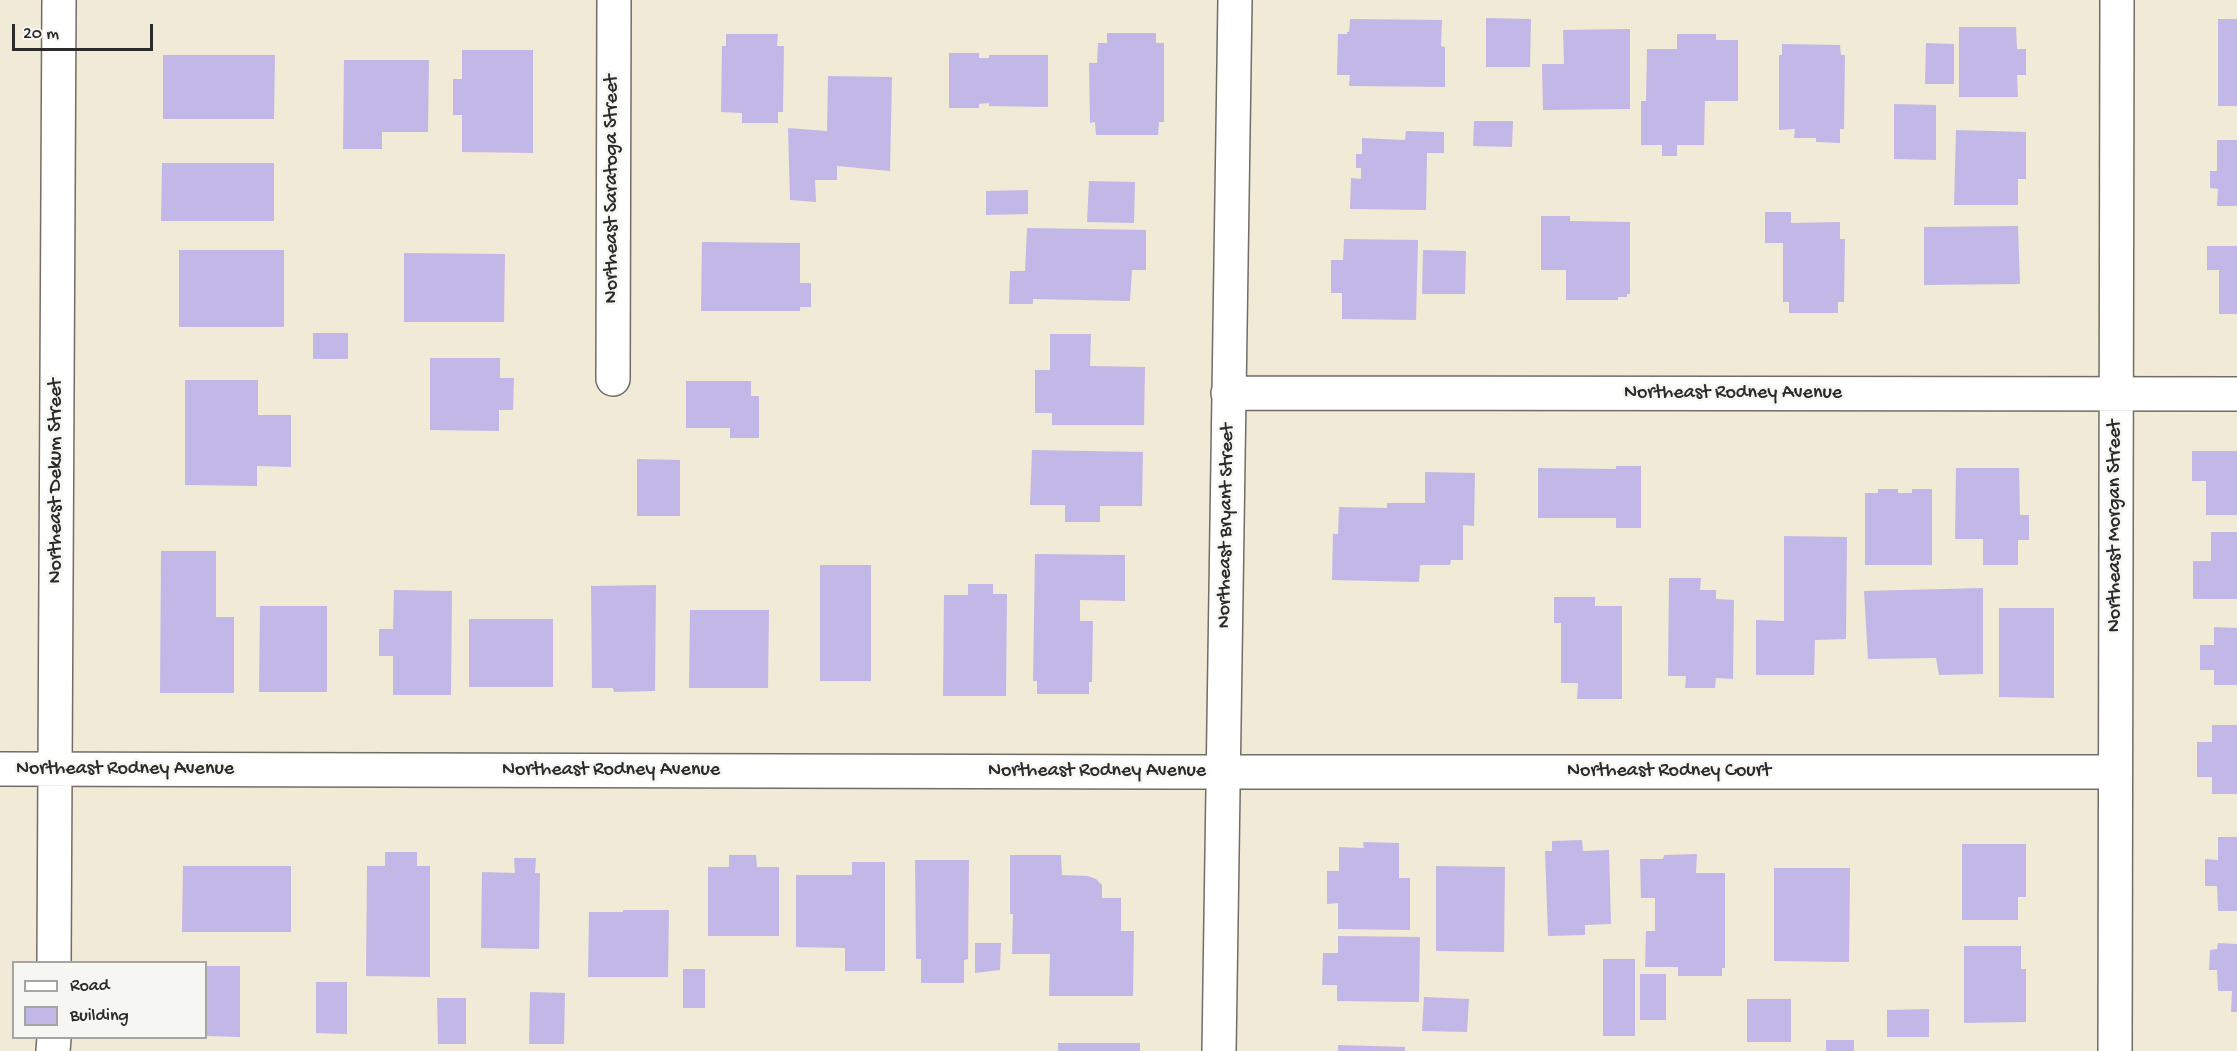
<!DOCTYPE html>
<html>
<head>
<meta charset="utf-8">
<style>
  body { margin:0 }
  #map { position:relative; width:2237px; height:1051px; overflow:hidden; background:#f0ead6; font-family:"Gochi Hand",sans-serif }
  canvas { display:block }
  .legend { position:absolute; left:12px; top:961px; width:195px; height:78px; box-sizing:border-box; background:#f6f6f2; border:2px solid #a5a5a2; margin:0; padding:8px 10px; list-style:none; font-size:18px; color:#2b2b2b }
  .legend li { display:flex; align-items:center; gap:12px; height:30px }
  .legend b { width:30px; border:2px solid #a5a5a2 }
  .scale { position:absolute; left:12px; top:24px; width:141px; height:27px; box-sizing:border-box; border:3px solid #2b2b2b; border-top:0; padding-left:8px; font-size:18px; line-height:21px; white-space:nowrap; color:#2b2b2b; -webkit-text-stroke:4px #f6f6f2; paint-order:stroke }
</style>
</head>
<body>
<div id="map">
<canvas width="2237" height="1051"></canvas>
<ul class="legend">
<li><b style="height:8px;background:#fff"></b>Road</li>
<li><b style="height:16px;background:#c2b8e7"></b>Building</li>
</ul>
<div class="scale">20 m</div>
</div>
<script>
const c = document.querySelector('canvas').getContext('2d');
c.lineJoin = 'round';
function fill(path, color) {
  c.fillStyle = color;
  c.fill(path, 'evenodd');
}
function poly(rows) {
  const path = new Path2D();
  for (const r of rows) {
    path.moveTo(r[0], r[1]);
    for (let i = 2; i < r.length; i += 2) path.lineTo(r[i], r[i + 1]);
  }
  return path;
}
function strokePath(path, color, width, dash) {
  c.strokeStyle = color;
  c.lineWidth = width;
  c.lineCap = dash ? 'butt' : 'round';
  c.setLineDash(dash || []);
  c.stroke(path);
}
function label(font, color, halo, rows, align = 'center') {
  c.font = font + ' "Gochi Hand",sans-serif';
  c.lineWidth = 5;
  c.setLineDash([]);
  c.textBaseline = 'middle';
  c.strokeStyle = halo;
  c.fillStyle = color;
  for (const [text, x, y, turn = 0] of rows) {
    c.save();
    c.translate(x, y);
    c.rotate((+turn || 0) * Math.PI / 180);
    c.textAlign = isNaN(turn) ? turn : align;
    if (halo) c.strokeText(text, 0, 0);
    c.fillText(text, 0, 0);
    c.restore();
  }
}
fill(poly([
  [1486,18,1531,19,1530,67,1486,67],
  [1350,19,1442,20,1441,46,1445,47,1445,87,1349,86,1350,75,1337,75,1338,34,1347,34,1347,32,1349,32],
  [2218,19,2237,19,2237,106,2218,106],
  [1959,27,2016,27,2017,49,2026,49,2026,75,2017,75,2018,97,1959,97],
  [1630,29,1630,109,1543,110,1542,64,1564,64,1563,30],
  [1107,33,1156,33,1156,43,1164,43,1164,122,1159,122,1158,135,1096,135,1095,122,1090,123,1089,63,1097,63,1098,43,1107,43],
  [726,34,778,34,777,46,784,46,783,112,778,112,778,123,742,123,742,113,721,112,722,46,726,46],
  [1677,34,1716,34,1716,40,1738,40,1738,101,1705,101,1704,145,1677,145,1677,156,1662,156,1662,145,1641,145,1641,101,1646,101,1647,49,1677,49],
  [1926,43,1954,44,1954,84,1925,84],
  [1782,44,1840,45,1841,55,1845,55,1844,129,1840,129,1840,143,1816,142,1816,138,1794,138,1795,129,1779,130,1779,55,1782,55],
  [462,50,533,50,533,153,462,152,462,115,453,115,453,79,462,79],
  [949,53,979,53,979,58,989,58,989,55,1048,55,1048,107,989,106,989,103,979,104,979,108,949,108],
  [163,55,275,55,274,119,163,119],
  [344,60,429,60,428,132,382,132,382,149,343,149],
  [828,76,892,77,890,171,837,166,837,180,815,180,816,202,790,200,788,128,827,131],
  [1894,104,1936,105,1936,160,1894,159],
  [1474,121,1513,121,1512,147,1473,146],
  [1956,130,2026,132,2026,179,2018,179,2018,205,1954,205],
  [1406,131,1444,132,1444,153,1427,153,1426,210,1350,209,1351,178,1361,179,1361,168,1356,168,1356,154,1362,154,1362,138,1405,140],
  [2217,140,2237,140,2237,206,2217,206,2218,189,2210,188,2210,171,2217,171],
  [162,163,274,163,274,221,161,221],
  [1089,181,1135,182,1134,223,1087,222],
  [1028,190,1028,214,986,215,986,191],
  [1765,212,1791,212,1791,223,1840,222,1840,239,1845,239,1844,302,1838,302,1838,313,1789,313,1789,302,1783,302,1783,243,1765,243],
  [1541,216,1570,216,1570,221,1630,222,1630,294,1627,294,1627,297,1618,297,1618,300,1566,300,1566,270,1541,270],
  [2018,226,2020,284,1924,285,1924,227],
  [1027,228,1146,230,1146,270,1132,270,1130,301,1033,299,1033,304,1009,304,1010,271,1025,271],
  [1344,239,1418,240,1416,320,1342,319,1342,293,1331,293,1331,260,1343,260],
  [702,242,800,243,800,283,811,283,811,307,800,307,800,311,701,311],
  [2207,246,2237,246,2237,314,2219,314,2219,270,2207,270],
  [179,250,284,250,284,327,179,327],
  [1423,250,1466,251,1465,294,1422,294],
  [404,253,505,254,504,322,404,322],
  [313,333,348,333,348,359,313,359],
  [1050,334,1091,334,1090,366,1145,367,1144,425,1052,425,1052,413,1035,413,1035,370,1050,370],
  [430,358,500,358,500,378,514,378,513,410,499,410,499,431,430,430],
  [185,380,258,380,258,415,291,415,291,467,257,466,257,486,185,485],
  [686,381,751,381,751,396,759,396,759,438,730,438,730,428,686,428],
  [1032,450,1143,452,1142,506,1100,506,1100,522,1065,522,1065,505,1030,505],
  [2192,451,2237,451,2237,515,2206,515,2206,481,2192,481],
  [637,459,680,460,680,516,637,516],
  [1616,466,1641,466,1641,528,1616,528,1616,518,1538,518,1538,468,1616,469],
  [1956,468,2019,468,2020,515,2029,515,2029,540,2018,540,2018,565,1983,565,1983,539,1955,539],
  [1425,472,1475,473,1474,526,1463,525,1463,560,1451,560,1450,565,1420,565,1419,582,1332,580,1333,534,1338,534,1339,507,1387,508,1387,503,1425,503],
  [1878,489,1898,489,1898,493,1912,493,1912,489,1932,489,1932,565,1865,565,1865,493,1878,493],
  [2211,532,2237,532,2237,599,2193,599,2193,561,2211,561],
  [1784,536,1847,537,1846,639,1815,640,1814,675,1756,675,1756,620,1784,621],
  [161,551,216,551,216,617,234,617,234,693,160,693],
  [1035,554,1125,555,1125,601,1080,600,1080,621,1093,621,1092,682,1089,682,1089,694,1037,694,1037,681,1033,681],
  [820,565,871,565,871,681,820,681],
  [1669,578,1701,578,1700,590,1716,590,1716,599,1734,600,1733,679,1716,678,1715,688,1685,688,1686,676,1668,676],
  [968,584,993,584,993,594,1007,594,1006,696,943,696,944,595,968,595],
  [656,585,655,691,614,692,613,688,592,688,591,586],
  [1983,588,1983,674,1939,675,1936,658,1868,659,1864,591],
  [394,590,452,591,451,695,393,695,393,656,379,656,379,629,393,629],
  [1554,597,1595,597,1595,606,1622,606,1622,699,1577,699,1578,683,1561,683,1561,623,1554,623],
  [260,606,327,606,327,692,259,692],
  [1999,608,2054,608,2054,698,1999,697],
  [690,610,769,610,768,688,689,688],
  [469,619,553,619,553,687,469,687],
  [2214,627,2237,628,2237,685,2214,685,2214,670,2200,670,2200,645,2214,645],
  [2212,725,2237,725,2237,794,2212,794,2212,777,2197,777,2197,742,2212,742],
  [2218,837,2237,837,2237,911,2218,911,2217,886,2205,886,2205,859,2218,860],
  [1582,840,1583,851,1609,850,1611,924,1585,925,1585,935,1548,936,1545,851,1552,851,1552,841],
  [1363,842,1399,843,1399,878,1410,878,1410,930,1338,929,1338,903,1327,904,1327,871,1339,871,1339,847,1364,848],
  [1962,844,2026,844,2026,897,2018,897,2018,920,1962,920],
  [385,852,417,852,417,866,430,866,430,977,366,976,367,866,385,866],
  [1697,854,1696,873,1725,873,1725,968,1722,968,1722,976,1678,976,1678,967,1645,967,1646,931,1655,931,1655,898,1641,898,1640,859,1663,859,1664,855],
  [729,855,756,855,757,867,779,867,779,936,708,936,708,867,729,867],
  [1010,855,1061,855,1062,875,1088,876,1096,879,1102,885,1102,898,1121,898,1121,931,1134,931,1133,996,1049,996,1050,954,1012,954,1013,914,1010,914],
  [514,858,536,858,535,873,540,873,539,949,481,948,482,872,515,873],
  [915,860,969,860,968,959,964,960,964,983,921,983,921,959,916,959],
  [852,862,885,862,885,971,845,971,845,948,796,947,796,875,852,875],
  [183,866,291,866,291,932,182,932],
  [1436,866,1505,867,1504,952,1436,951],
  [1774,868,1850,868,1849,962,1774,961],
  [623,910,669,910,668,977,588,977,589,912,623,912],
  [1338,936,1420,937,1419,1002,1337,1001,1337,985,1322,985,1323,953,1338,953],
  [975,943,1001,943,1000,970,975,973],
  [2218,943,2237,944,2237,1012,2231,1012,2232,991,2218,991,2217,970,2209,970,2210,950,2217,949],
  [1964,946,2021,946,2021,969,2026,969,2026,1022,1964,1023],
  [1603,959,1635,959,1635,1036,1603,1036],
  [206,966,240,966,240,1037,206,1036],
  [683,969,705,969,705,1008,683,1008],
  [1640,974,1666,974,1666,1020,1640,1020],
  [316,982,347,982,347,1034,316,1033],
  [530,992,565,993,564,1044,529,1044],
  [1424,997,1469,999,1467,1032,1422,1031],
  [437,998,466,998,466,1044,438,1044],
  [1747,999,1791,999,1791,1042,1747,1042],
  [1929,1009,1929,1037,1887,1037,1887,1010],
  [1826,1040,1854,1040,1854,1051,1826,1051],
  [1058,1043,1140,1043,1140,1051,1058,1051],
  [1338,1045,1405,1047,1405,1051,1338,1051]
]), '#c2b8e7');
const minor = poly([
  [613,379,614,0],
  [1228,393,2237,394],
  [0,769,1171,772,2115,772],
  [54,962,59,0],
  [53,1051,54,1038],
  [1219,1051,1235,0],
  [2115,1051,2117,0]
]);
strokePath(minor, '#706e67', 36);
strokePath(minor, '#fff', 33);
label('20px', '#2b2b2b', '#f6f6f2', [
  ["Northeast Saratoga Street",613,189,-90],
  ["Northeast Rodney Avenue",1733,394],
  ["Northeast Dekum Street",57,481,-90],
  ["Northeast Bryant Street",1227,526,-89],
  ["Northeast Morgan Street",2116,526,-90],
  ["Northeast Rodney Avenue",125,770],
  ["Northeast Rodney Avenue",611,771],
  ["Northeast Rodney Avenue",1097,772],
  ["Northeast Rodney Court",1669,772]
]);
</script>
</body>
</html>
